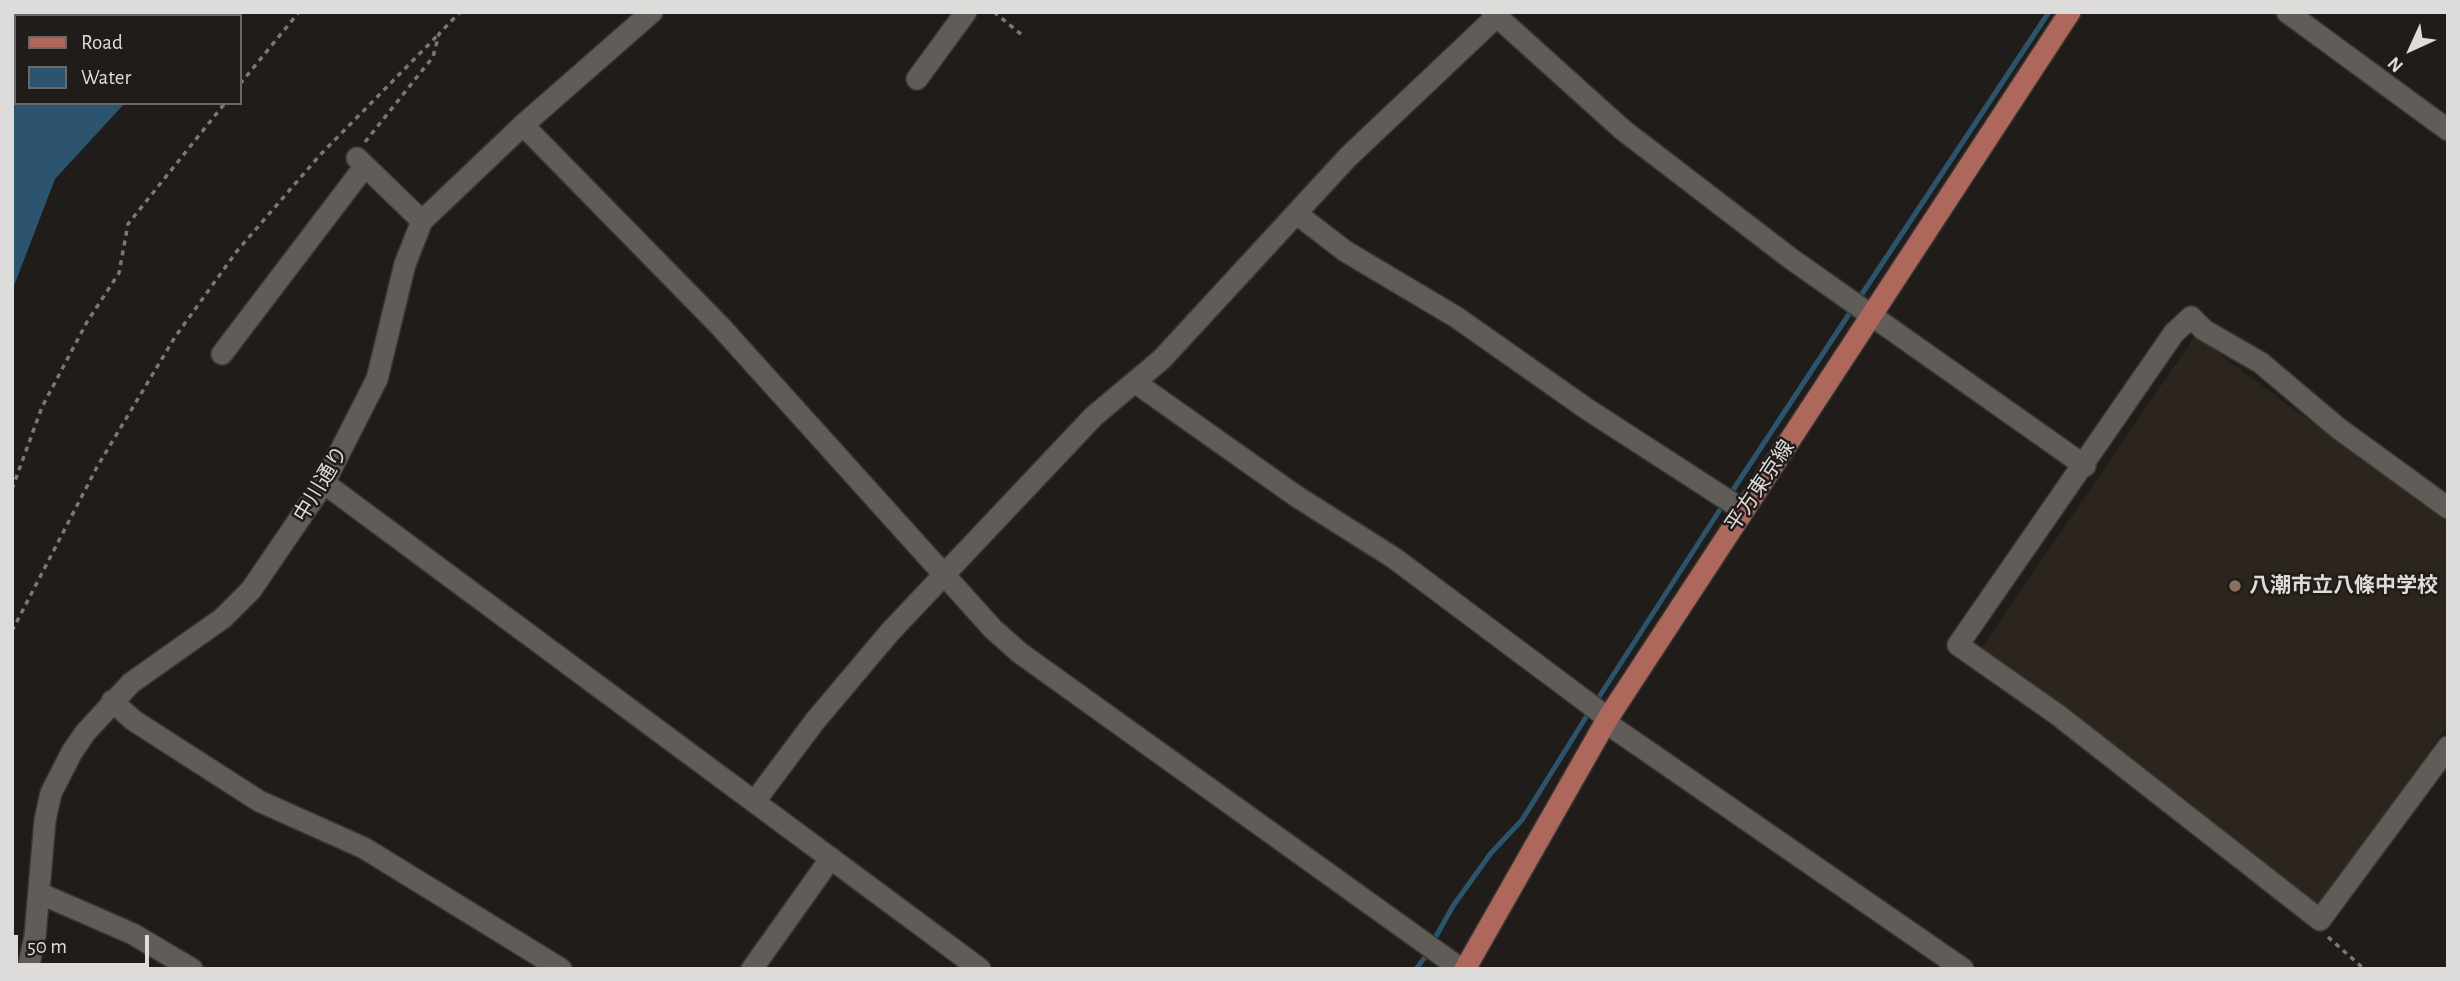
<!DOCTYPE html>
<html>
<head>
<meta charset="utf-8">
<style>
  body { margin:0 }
  #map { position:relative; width:2460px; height:981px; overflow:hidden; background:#1f1c19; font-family:"Alegreya Sans",sans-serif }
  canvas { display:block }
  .frame { position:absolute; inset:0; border:14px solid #dedcda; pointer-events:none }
  .legend { position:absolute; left:14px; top:14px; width:228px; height:91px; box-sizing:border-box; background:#1f1c19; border:2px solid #6b6966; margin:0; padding:9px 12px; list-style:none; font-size:21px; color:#dedcda }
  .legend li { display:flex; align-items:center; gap:14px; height:35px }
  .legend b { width:35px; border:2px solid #6b6966 }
  .north { position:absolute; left:2376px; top:14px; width:70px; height:70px; -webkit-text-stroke:5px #1f1c19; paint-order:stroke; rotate:225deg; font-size:19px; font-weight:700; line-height:28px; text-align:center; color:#dedcda }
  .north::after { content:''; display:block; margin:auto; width:24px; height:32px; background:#dedcda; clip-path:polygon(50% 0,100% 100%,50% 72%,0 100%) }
  .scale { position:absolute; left:14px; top:935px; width:135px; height:32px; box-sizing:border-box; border:4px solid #dedcda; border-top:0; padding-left:9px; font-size:21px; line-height:24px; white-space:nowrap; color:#dedcda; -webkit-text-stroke:5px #1f1c19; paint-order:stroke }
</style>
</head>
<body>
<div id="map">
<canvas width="2460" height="981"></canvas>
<div class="frame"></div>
<ul class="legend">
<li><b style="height:9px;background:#ae685b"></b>Road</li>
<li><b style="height:19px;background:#2c546e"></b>Water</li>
</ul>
<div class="north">N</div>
<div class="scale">50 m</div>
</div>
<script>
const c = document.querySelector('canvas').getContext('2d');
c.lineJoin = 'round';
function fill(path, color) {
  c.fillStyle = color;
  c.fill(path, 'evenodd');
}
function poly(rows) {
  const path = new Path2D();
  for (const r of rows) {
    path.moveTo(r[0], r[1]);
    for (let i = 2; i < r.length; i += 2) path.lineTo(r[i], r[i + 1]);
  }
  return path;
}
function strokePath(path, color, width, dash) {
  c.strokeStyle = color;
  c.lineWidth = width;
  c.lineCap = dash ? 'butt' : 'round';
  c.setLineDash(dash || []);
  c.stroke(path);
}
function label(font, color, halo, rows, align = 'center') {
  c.font = font + ' "Alegreya Sans","Noto Sans JP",sans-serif';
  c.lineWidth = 5;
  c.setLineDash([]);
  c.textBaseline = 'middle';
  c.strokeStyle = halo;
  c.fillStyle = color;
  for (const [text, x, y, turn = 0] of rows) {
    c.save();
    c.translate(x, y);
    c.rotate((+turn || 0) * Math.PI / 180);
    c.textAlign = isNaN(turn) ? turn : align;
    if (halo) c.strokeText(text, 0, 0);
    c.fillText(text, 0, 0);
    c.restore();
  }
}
fill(poly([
  [2195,336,2448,523,2448,725,2316,908,1980,650]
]), '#2b251d');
fill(poly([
  [12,12,210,12,206,16,16,16,16,103,125,103,55,179,12,291]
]), '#2c546e');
strokePath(poly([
  [1860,297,2049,12],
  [1731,493,1853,308],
  [1597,700,1723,505],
  [1434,940,1453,906,1491,853,1522,820,1588,714],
  [1416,969,1429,952]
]), '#2c546e', 5);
const minor = poly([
  [1492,12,1623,130,1790,258,2085,466],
  [2287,12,2448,130],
  [917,79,966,12],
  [523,125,720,326,993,629,1020,653,1461,969],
  [357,158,422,221],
  [1297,214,1345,251,1456,317,1587,409,1743,510],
  [222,354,365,166],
  [1136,383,1296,496,1394,558,1608,718],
  [324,483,980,969],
  [2448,508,2338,428,2261,363,2204,330,2191,317,2174,333,1958,645,2058,715,2320,920,2448,747],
  [112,701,133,720,259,801,364,848,561,969],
  [1605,722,1963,969],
  [755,801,815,721,890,632,1094,416,1162,359,1348,157,1496,17],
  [39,893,133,934,192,969],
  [28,969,35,936,45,820,51,793,72,752,85,733,131,683,223,618,251,590,324,483,377,379,405,264,422,221,523,125,652,12],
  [752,969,831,858]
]);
const major = poly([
  [1465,969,1608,718,2070,12]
]);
strokePath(minor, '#383634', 24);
strokePath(major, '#383634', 24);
strokePath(poly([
  [994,12,1022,35],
  [240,84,299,12],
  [365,142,433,57,439,34,460,12],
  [12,489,42,407,87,322,119,273,128,224,225,103],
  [12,631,97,467,175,337,237,251,320,155,439,34],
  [2328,937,2364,969]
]), '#7a7875', 3.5, [5, 5]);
strokePath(minor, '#605d59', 21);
strokePath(major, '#ae685b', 21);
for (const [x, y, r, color] of [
  [2235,586,7,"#8d6e63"]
]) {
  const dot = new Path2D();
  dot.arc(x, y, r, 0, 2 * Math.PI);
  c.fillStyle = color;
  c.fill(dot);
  strokePath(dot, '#1f1c19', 2.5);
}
label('21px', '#dedcda', '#1f1c19', [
  ["中川通り",321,484,-59],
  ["平方東京線",1760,486,-56]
]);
label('bold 21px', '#dedcda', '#1f1c19', [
  ["八潮市立八條中学校",2249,586]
], 'left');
</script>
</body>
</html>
